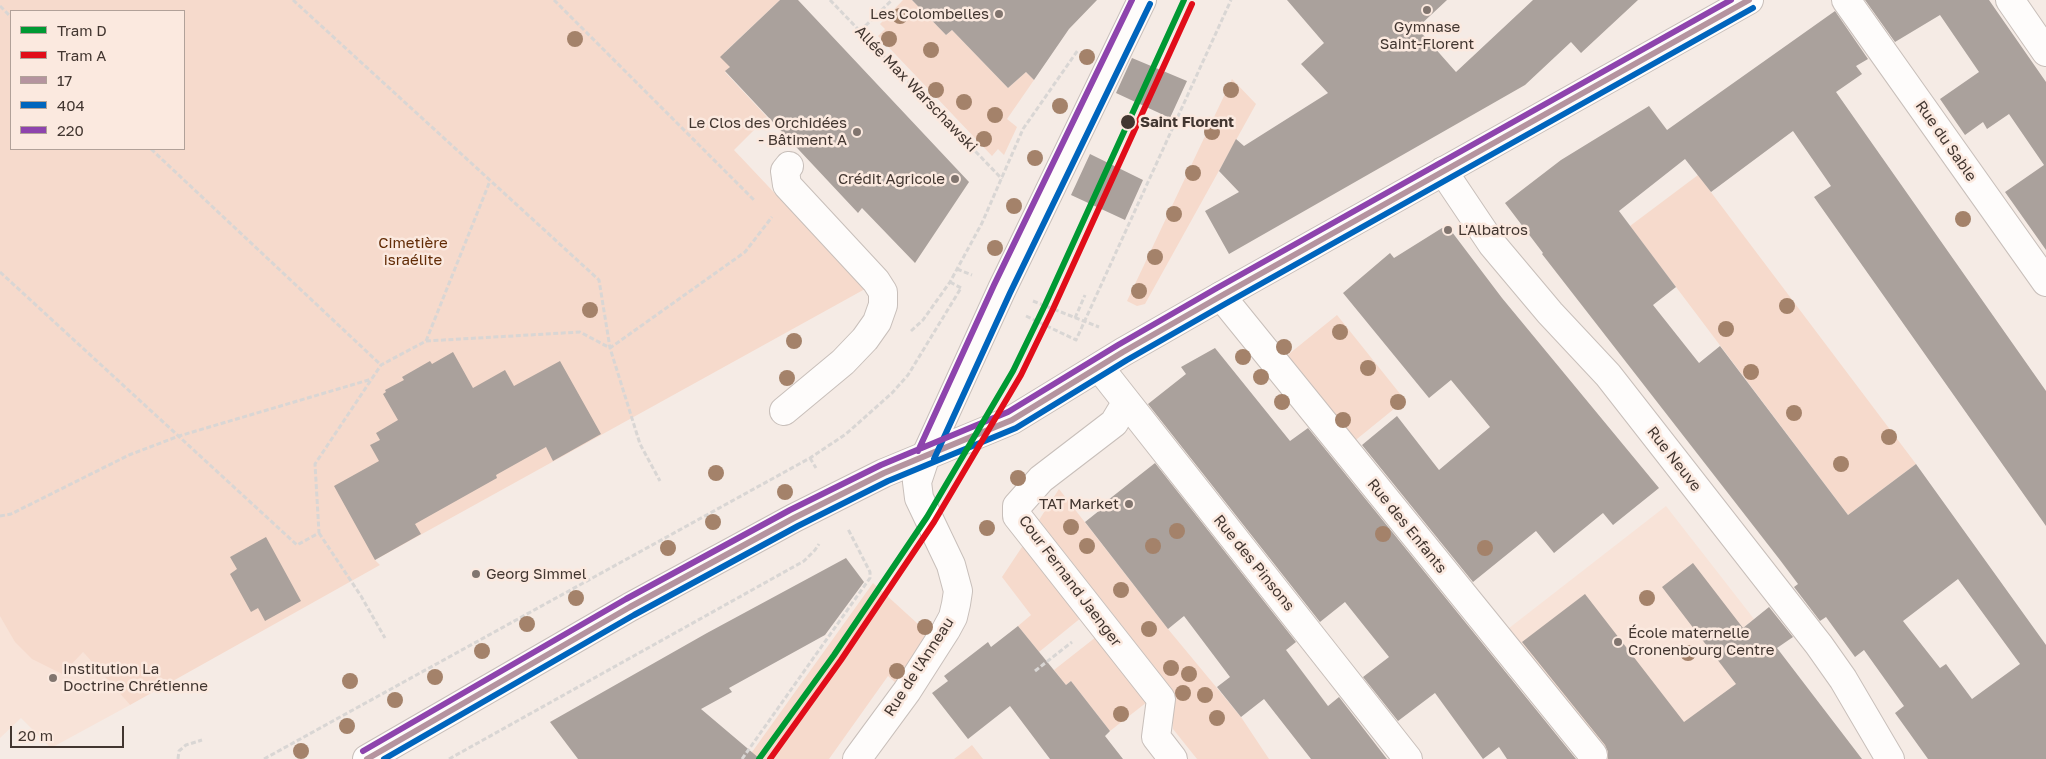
<!DOCTYPE html>
<html>
<head>
<meta charset="utf-8">
<style>
  body { margin:0 }
  #map { position:relative; width:2046px; height:759px; overflow:hidden; background:#f5ebe5; font-family:"Golos Text",sans-serif }
  canvas { display:block }
  .legend { position:absolute; left:10px; top:10px; width:175px; height:140px; box-sizing:border-box; background:#fbe9df; border:1px solid #b1a199; margin:0; padding:6px 9px; list-style:none; font-size:15px; color:#423630 }
  .legend li { display:flex; align-items:center; gap:10px; height:25px }
  .legend b { width:25px; border:1px solid #b1a199 }
  .scale { position:absolute; left:10px; top:726px; width:114px; height:22px; box-sizing:border-box; border:2px solid #423630; border-top:0; padding-left:6px; font-size:15px; line-height:18px; white-space:nowrap; color:#423630; -webkit-text-stroke:4px #fbe9df; paint-order:stroke }
</style>
</head>
<body>
<div id="map">
<canvas width="2046" height="759"></canvas>
<ul class="legend">
<li><b style="height:6px;background:#093"></b>Tram D</li>
<li><b style="height:6px;background:#e10d19"></b>Tram A</li>
<li><b style="height:6px;background:#b5949f"></b>17</li>
<li><b style="height:6px;background:#0065bd"></b>404</li>
<li><b style="height:6px;background:#8e44ad"></b>220</li>
</ul>
<div class="scale">20 m</div>
</div>
<script>
const c = document.querySelector('canvas').getContext('2d');
c.lineJoin = 'round';
function fill(path, color) {
  c.fillStyle = color;
  c.fill(path, 'evenodd');
}
function poly(rows) {
  const path = new Path2D();
  for (const r of rows) {
    path.moveTo(r[0], r[1]);
    for (let i = 2; i < r.length; i += 2) path.lineTo(r[i], r[i + 1]);
  }
  return path;
}
function strokePath(path, color, width, dash) {
  c.strokeStyle = color;
  c.lineWidth = width;
  c.lineCap = dash ? 'butt' : 'round';
  c.setLineDash(dash || []);
  c.stroke(path);
}
function label(font, color, halo, rows, align = 'center') {
  c.font = font + ' "Golos Text",sans-serif';
  c.lineWidth = 5;
  c.setLineDash([]);
  c.textBaseline = 'middle';
  c.strokeStyle = halo;
  c.fillStyle = color;
  for (const [text, x, y, turn = 0] of rows) {
    c.save();
    c.translate(x, y);
    c.rotate((+turn || 0) * Math.PI / 180);
    c.textAlign = isNaN(turn) ? turn : align;
    if (halo) c.strokeText(text, 0, 0);
    c.fillText(text, 0, 0);
    c.restore();
  }
}
fill(poly([
  [1666,506,1754,619,1712,652,1752,703,1771,759,1597,759,1504,632],
  [0,562,29,591,130,705,51,748,21,718,0,738]
]), '#f8e3d8');
fill(poly([
  [0,0,780,0,725,52,730,67,725,72,767,117,734,150,865,289,375,560,380,565,130,705,83,652,62,674,32,659,15,642,0,616],
  [11,11,184,11,184,149,11,149],
  [903,0,912,0,946,35,952,30,1008,88,1026,72,1034,80,1007,119,1017,127,1004,155,998,149,992,156,878,36,885,29,880,24],
  [1232,79,1256,104,1145,304,1137,306,1127,301],
  [1698,175,1916,464,1848,515,1630,226],
  [1337,315,1405,400,1352,443,1284,358],
  [1059,489,1168,629,1241,717,1269,759,1197,759,1173,729,1171,688,1039,520],
  [1024,544,1082,617,1039,652,1018,626,1031,615,1002,577],
  [873,583,929,634,897,684,888,676,829,759,747,759],
  [1096,637,1147,702,1110,731,1071,681,1066,685,1054,670],
  [972,745,983,759,954,759]
]), '#f6dacc');
fill(poly([
  [780,0,798,0,969,182,915,263,862,208,858,213,725,71,730,67,720,57],
  [912,0,1097,0,1069,29,1034,80,1026,72,1008,88,952,30,946,35],
  [1287,0,1447,0,1417,28,1456,72,1533,0,1638,0,1581,53,1571,42,1525,85,1229,254,1205,211,1239,192,1219,171,1236,139,1244,146,1328,93,1301,64,1324,43],
  [1865,0,1989,0,2046,82,2046,250,2005,192,2044,165,2009,114,1987,129,1983,122,1965,135,1940,99,1979,72,1940,15,1895,42],
  [1835,11,1868,59,1856,66,1862,74,1836,92,2046,391,2046,526,1814,197,1831,186,1793,131,1711,192,1685,159,1619,211,1676,287,1653,305,1699,363,1720,346,1848,515,1916,464,2046,645,2046,759,1928,759,1895,713,1904,706,1864,650,1855,657,1826,617,1820,621,1794,587,1798,584,1780,560,1542,254,1543,253,1505,203,1561,160,1649,106,1667,130],
  [1958,579,2020,664,1972,699,1946,664,1940,668,1903,621],
  [1132,58,1187,81,1170,118,1116,93],
  [1090,154,1143,180,1125,220,1071,195],
  [1442,228,1452,232,1502,298,1659,488,1613,525,1603,513,1554,553,1536,531,1473,582,1362,445,1397,416,1439,470,1490,427,1451,380,1429,398,1343,293,1390,253,1394,258],
  [1215,348,1290,441,1308,428,1576,759,1507,759,1499,747,1483,759,1435,693,1398,721,1363,677,1389,657,1345,602,1320,622,1148,404,1186,374,1181,367],
  [453,352,473,388,505,370,514,386,560,361,601,434,553,461,546,447,496,475,497,478,415,524,421,534,375,560,334,486,379,461,370,445,380,440,376,433,398,420,383,394,386,392,385,390,404,380,402,377,430,361,432,364],
  [1155,463,1296,642,1286,650,1328,706,1339,697,1387,759,1311,759,1264,699,1241,717,1217,687,1230,677,1184,616,1168,629,1085,522,1100,510,1098,508],
  [266,537,301,601,265,621,258,608,251,612,230,574,237,569,230,557],
  [846,558,864,582,825,635,729,688,732,692,701,709,760,759,578,759,550,722,707,633],
  [1693,563,1743,628,1769,607,1793,637,1777,648,1862,759,1608,759,1608,752,1605,745,1522,642,1585,594,1684,722,1736,684,1662,587],
  [1018,626,1066,685,1071,681,1110,731,1105,736,1123,759,1050,759,1010,706,968,739,932,693,948,681,944,676,988,642,991,647]
]), '#aaa19c');
const minor = poly([
  [1846,0,2046,282],
  [2010,0,2046,52],
  [1443,171,1492,244,1550,313,1608,375,1819,645,1843,679,1890,759],
  [1221,296,1593,755],
  [1099,367,1408,759],
  [1126,403,1114,423,1041,479,1017,506,1017,516,1161,699,1156,737,1173,759],
  [784,411,843,362,865,339,877,322,883,305,883,292,876,281,787,185,785,171,789,166],
  [857,759,907,691,946,630,953,617,956,604,958,591,951,565,919,498,917,482,926,455,1002,289,1142,0]
]);
const major = poly([
  [367,759,630,607,794,518,884,473,1012,420,1123,352,1221,296,1749,0]
]);
strokePath(minor, '#c8bfba', 30);
strokePath(major, '#c8bfba', 30);
strokePath(poly([
  [293,0,599,280,610,348,640,444,660,481],
  [554,0,755,201],
  [830,0,1002,179],
  [0,6,11,17],
  [860,31,892,0],
  [151,149,381,365],
  [957,269,972,275],
  [0,272,297,545,319,533,315,464,381,365,426,341,580,332,610,348,745,252,772,217],
  [950,282,963,289],
  [1033,301,1099,327],
  [1026,316,1076,340,1231,0],
  [1075,318,1085,295],
  [911,331,923,320,950,282,982,223,1023,129,1078,50],
  [426,341,490,181],
  [810,458,816,468],
  [0,516,11,514,129,455,179,436,372,379],
  [319,533,361,596,385,638],
  [1035,671,1072,642],
  [178,759,179,751,186,745,202,740],
  [264,759,810,458,846,434,892,393,908,375,961,288],
  [449,759,804,561,815,550,819,544],
  [742,759,870,578,870,572,848,529]
]), '#d9d6d4', 3, [5, 2.5]);
strokePath(minor, '#fefcfb', 28);
strokePath(major, '#fefcfb', 28);
strokePath(poly([
  [367,759,630,607,794,518,884,473,1012,420,1123,352,1221,296,1749,0]
]), '#b5949f', 6);
strokePath(poly([
  [934,459,1010,293,1150,4],
  [384,759,634,615,798,526,888,481,1016,428,1127,360,1225,304,1753,8]
]), '#0065bd', 6);
strokePath(poly([
  [918,451,994,285,1132,0],
  [363,751,626,599,790,510,881,465,1008,412,1118,345,1217,288,1731,0]
]), '#8e44ad', 6);
strokePath(poly([
  [759,759,834,655,927,517,1013,371,1045,305,1184,0]
]), '#093', 6);
strokePath(poly([
  [770,759,841,660,934,522,1021,375,1053,309,1192,4]
]), '#e10d19', 6);
c.fillStyle = '#a4826a';
for (const [x, y] of [
  [900,16],
  [575,39],
  [889,39],
  [931,50],
  [1087,57],
  [936,90],
  [1231,90],
  [964,102],
  [1060,106],
  [995,115],
  [1212,132],
  [984,139],
  [1035,158],
  [1193,173],
  [1014,206],
  [1174,214],
  [1963,219],
  [995,248],
  [1155,257],
  [1139,291],
  [1787,306],
  [590,310],
  [1726,329],
  [1340,332],
  [794,341],
  [1284,347],
  [1243,357],
  [1368,368],
  [1751,372],
  [1261,377],
  [787,378],
  [1282,402],
  [1398,402],
  [1794,413],
  [1343,420],
  [1889,437],
  [1841,464],
  [716,473],
  [1018,478],
  [785,492],
  [713,522],
  [1071,527],
  [987,528],
  [1177,531],
  [1383,534],
  [1087,546],
  [1153,546],
  [668,548],
  [1485,548],
  [1121,590],
  [576,598],
  [1647,598],
  [527,624],
  [925,627],
  [1149,629],
  [482,651],
  [1688,653],
  [1171,668],
  [897,671],
  [1189,674],
  [435,677],
  [350,681],
  [1183,693],
  [1205,695],
  [395,700],
  [1121,714],
  [1217,718],
  [347,726],
  [301,751]
]) {
  c.beginPath();
  c.arc(x, y, 8, 0, 2 * Math.PI);
  c.fill();
}
for (const [x, y, r, color] of [
  [1427,10,5,"#81756f"],
  [999,14,5,"#81756f"],
  [1128,122,8,"#423630"],
  [857,132,5,"#81756f"],
  [955,179,5,"#81756f"],
  [1448,230,5,"#81756f"],
  [1129,504,5,"#81756f"],
  [476,574,5,"#81756f"],
  [1618,642,5,"#81756f"],
  [53,678,5,"#81756f"]
]) {
  const dot = new Path2D();
  dot.arc(x, y, r, 0, 2 * Math.PI);
  c.fillStyle = color;
  c.fill(dot);
  strokePath(dot, '#fbe9df', 2);
}
label('15px', '#423630', '#fbe9df', [
  ["Les Colombelles",989,14],
  ["Gymnase",1427,27,"center"],
  ["Saint-Florent",1427,44,"center"],
  ["Le Clos des Orchidées",847,123],
  ["- Bâtiment A",847,140],
  ["Crédit Agricole",945,179],
  ["L'Albatros",1458,230,"left"],
  ["TAT Market",1119,504],
  ["Georg Simmel",486,574,"left"],
  ["École maternelle",1628,633,"left"],
  ["Cronenbourg Centre",1628,650,"left"],
  ["Institution La",63,669,"left"],
  ["Doctrine Chrétienne",63,686,"left"]
], 'right');
label('15px', '#423630', '#fbe9df', [
  ["Allée Max Warschawski",916,89,46],
  ["Rue du Sable",1946,141,55],
  ["Rue Neuve",1674,459,52],
  ["Rue des Enfants",1407,526,51],
  ["Rue des Pinsons",1254,563,51],
  ["Cour Fernand Jaenger",1070,581,53],
  ["Rue de l'Anneau",919,667,-57]
]);
label('bold 15px', '#423630', '#fbe9df', [
  ["Saint Florent",1140,122]
], 'left');
label('15px', '#622c06', '#fbe9df', [
  ["Cimetière",413,243],
  ["israélite",413,260]
]);
</script>
</body>
</html>
